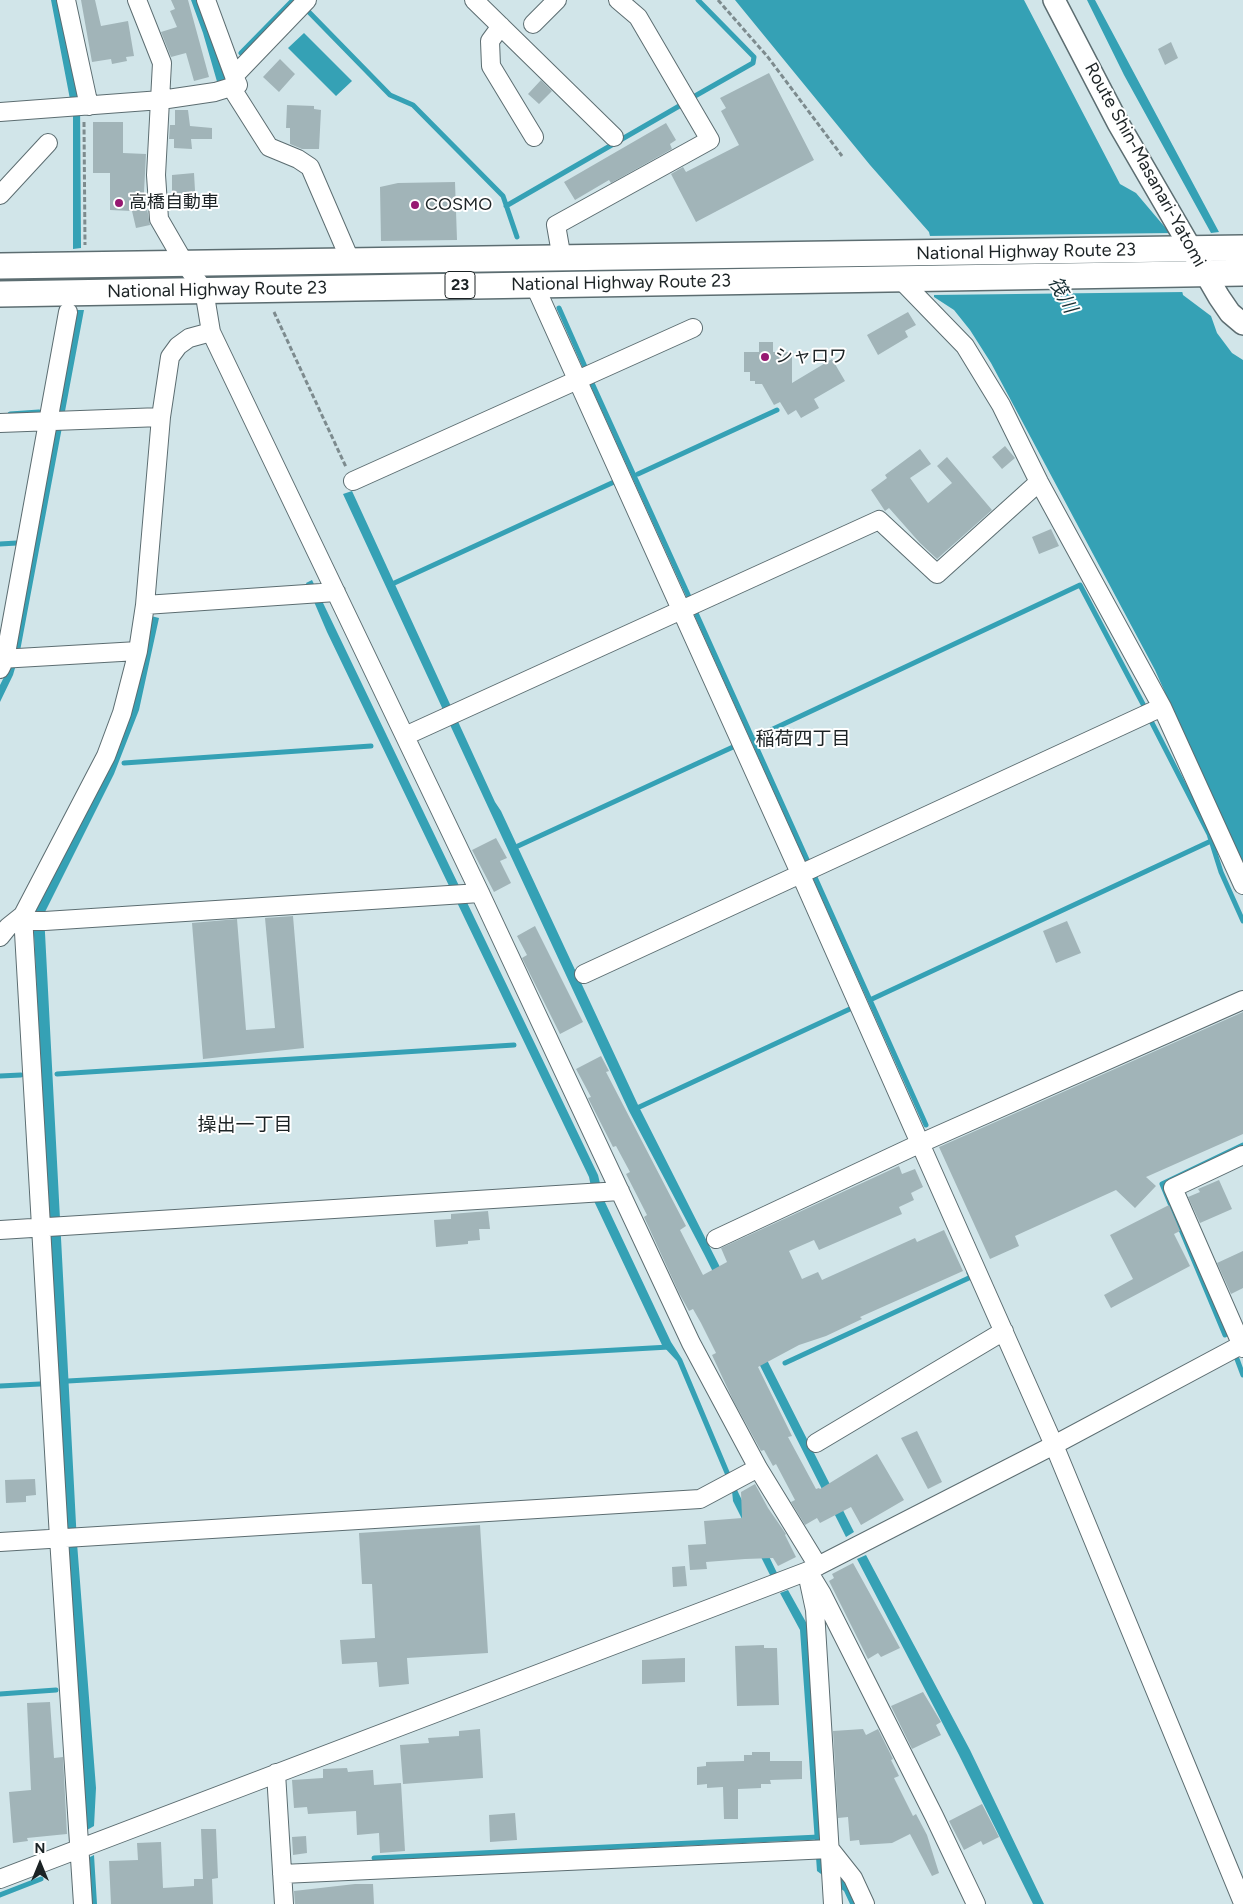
<!DOCTYPE html>
<html>
<head>
<meta charset="utf-8">
<style>
  body { margin:0 }
  #map { position:relative; width:1243px; height:1904px; overflow:hidden; background:#d1e5e9; font-family:Figtree,sans-serif }
  canvas { display:block }
  .north { position:absolute; left:15px; top:1839px; width:50px; height:50px; -webkit-text-stroke:4px #fff; paint-order:stroke; rotate:0deg; font-size:14px; font-weight:700; line-height:20px; text-align:center; color:#1c2325 }
  .north::after { content:''; display:block; margin:auto; width:18px; height:22px; background:#1c2325; clip-path:polygon(50% 0,100% 100%,50% 72%,0 100%) }
</style>
</head>
<body>
<div id="map">
<canvas width="1243" height="1904"></canvas>
<div class="north">N</div>
</div>
<script>
const c = document.querySelector('canvas').getContext('2d');
c.lineJoin = 'round';
function fill(path, color) {
  c.fillStyle = color;
  c.fill(path, 'evenodd');
}
function poly(rows) {
  const path = new Path2D();
  for (const r of rows) {
    path.moveTo(r[0], r[1]);
    for (let i = 2; i < r.length; i += 2) path.lineTo(r[i], r[i + 1]);
  }
  return path;
}
function strokePath(path, color, width, dash) {
  c.strokeStyle = color;
  c.lineWidth = width;
  c.lineCap = dash ? 'butt' : 'round';
  c.setLineDash(dash || []);
  c.stroke(path);
}
function label(font, color, halo, rows, align = 'center') {
  c.font = font + ' Figtree,"Noto Sans JP",sans-serif';
  c.lineWidth = 4;
  c.setLineDash([]);
  c.textBaseline = 'middle';
  c.strokeStyle = halo;
  c.fillStyle = color;
  for (const [text, x, y, turn = 0] of rows) {
    c.save();
    c.translate(x, y);
    c.rotate((+turn || 0) * Math.PI / 180);
    c.textAlign = isNaN(turn) ? turn : align;
    if (halo) c.strokeText(text, 0, 0);
    c.fillText(text, 0, 0);
    c.restore();
  }
}
fill(poly([
  [51,0,58,0,80,96,81,248,73,249,73,115],
  [191,0,201,0,227,80,218,85,203,33],
  [735,0,1024,0,1120,184,1136,193,1169,232,1183,295,1211,316,1217,333,1232,353,1243,360,1243,868,1155,670,991,363,970,330,954,310,934,297,934,253,929,232,870,165],
  [1087,0,1095,0,1219,232,1211,233,1124,75],
  [304,33,352,81,336,96,288,48],
  [76,310,84,310,20,651,13,675,0,702,0,685,6,673],
  [352,491,495,802,501,811,639,1107,854,1532,846,1537,704,1254,629,1111,343,494],
  [312,580,598,1175,604,1200,671,1342,682,1359,738,1492,778,1575,771,1577,733,1501,732,1491,677,1361,662,1345,594,1201,589,1177,327,632,306,583],
  [151,616,159,618,139,710,114,774,44,914,77,1543,96,1788,94,1826,87,1830,84,1827,48,1218,33,915,112,758],
  [866,1555,970,1750,1044,1904,1033,1904,959,1755,857,1559],
  [788,1590,807,1624,825,1862,838,1877,846,1881,858,1904,850,1904,844,1891,817,1871,800,1630,780,1593],
  [94,1855,97,1904,91,1904,88,1858]
]), '#35a1b5');
fill(poly([
  [1172,233,1185,292,932,295,931,253,927,236]
]), '#d1e5e9');
strokePath(poly([
  [305,8,390,95,413,105,503,196,517,237],
  [241,53,293,0],
  [695,96,753,63,754,57,698,0],
  [506,206,681,105],
  [559,308,586,369],
  [592,383,690,599],
  [10,414,39,412],
  [638,474,777,410],
  [0,544,17,543],
  [390,585,614,482],
  [696,613,809,864],
  [1151,721,1209,834,1221,872,1243,921],
  [756,737,1080,585,1144,706],
  [124,763,371,746],
  [518,846,733,747],
  [814,875,926,1125],
  [872,999,1211,841],
  [57,1074,514,1045],
  [0,1076,21,1075],
  [635,1109,852,1008],
  [1225,1335,1162,1184,1243,1145],
  [1237,1359,1243,1375],
  [785,1363,971,1277,969,1273],
  [68,1381,669,1347],
  [0,1386,40,1384],
  [0,1694,56,1690],
  [374,1858,819,1837],
  [0,1895,41,1879]
]), '#35a1b5', 5);
fill(poly([
  [81,0,95,0,101,26,128,21,134,56,126,57,127,61,112,64,111,59,92,62],
  [171,0,188,0,209,77,194,81,186,53,171,57,161,32,177,27,170,11,175,9],
  [1171,42,1178,58,1165,65,1158,49],
  [280,59,295,74,279,92,263,77],
  [769,73,814,160,696,222,671,174,683,167,686,172,739,145,721,111,726,108,720,98],
  [541,80,552,91,539,104,528,94],
  [287,105,314,106,314,109,321,110,319,149,302,149,290,144,290,128,286,128],
  [175,110,188,110,190,126,212,128,212,139,191,139,192,149,174,148,174,139,169,139,170,125,175,125],
  [93,122,123,122,123,153,146,154,144,192,150,225,136,228,132,211,110,210,110,173,93,173],
  [666,123,676,140,670,144,672,149,611,183,609,180,575,200,564,182],
  [194,173,196,208,172,210,172,175],
  [455,182,457,240,381,241,380,187,398,183],
  [908,312,916,325,905,331,908,337,878,355,867,335],
  [759,342,773,342,773,352,792,352,792,383,832,359,845,381,814,399,819,408,801,418,796,410,788,415,780,402,774,405,762,384,755,384,755,381,750,381,750,372,744,372,744,352,759,352],
  [1005,446,1015,458,1002,469,992,457],
  [920,449,931,464,910,478,928,503,952,483,937,466,947,457,992,510,937,559,920,543,889,508,885,511,871,490,887,478,885,475],
  [1051,529,1059,546,1039,554,1032,537],
  [496,838,507,858,500,861,511,883,494,892,472,850],
  [293,916,304,1048,203,1059,192,923,237,919,246,1030,275,1028,265,918],
  [1067,921,1081,953,1056,963,1043,931],
  [535,926,583,1022,560,1034,522,958,527,955,517,936],
  [1243,1012,1243,1134,1146,1177,1156,1186,1135,1208,1116,1190,1015,1236,1019,1246,990,1259,939,1147],
  [601,1056,609,1071,606,1072,686,1226,680,1230,703,1275,727,1262,721,1248,899,1166,902,1174,915,1169,923,1187,911,1193,914,1200,899,1207,902,1214,819,1250,814,1240,789,1251,802,1279,818,1272,822,1280,915,1238,917,1242,944,1230,963,1271,860,1317,862,1319,826,1336,799,1345,758,1367,792,1436,788,1437,816,1489,819,1488,820,1489,877,1454,904,1500,861,1525,851,1507,820,1523,817,1518,805,1525,791,1502,795,1500,776,1464,773,1466,764,1450,761,1451,733,1400,712,1355,716,1353,701,1323,693,1309,689,1311,679,1293,644,1217,647,1215,626,1174,630,1172,616,1146,613,1147,588,1098,591,1097,576,1069],
  [1219,1180,1232,1209,1200,1223,1188,1197,1200,1192,1198,1189],
  [1169,1205,1180,1231,1174,1234,1190,1266,1111,1308,1104,1295,1133,1279,1110,1235],
  [488,1211,490,1229,479,1229,480,1240,468,1241,468,1244,436,1247,434,1220,451,1219,451,1214],
  [1243,1251,1243,1288,1231,1294,1217,1263],
  [917,1431,942,1482,928,1489,901,1438],
  [35,1479,36,1495,26,1496,26,1502,6,1503,5,1480],
  [755,1484,768,1508,786,1534,785,1535,796,1557,778,1566,773,1558,745,1559,706,1562,707,1569,690,1570,688,1545,706,1544,704,1521,742,1518,741,1492],
  [480,1525,488,1653,407,1658,409,1684,379,1687,377,1662,342,1664,340,1640,375,1638,372,1584,362,1584,359,1533],
  [853,1563,900,1648,881,1657,878,1653,868,1659,829,1581,834,1578,832,1574],
  [685,1566,687,1586,673,1587,672,1567],
  [764,1645,764,1648,777,1648,779,1705,737,1706,735,1646],
  [685,1658,685,1682,642,1684,642,1660],
  [923,1692,941,1722,936,1725,941,1735,912,1749,891,1706],
  [50,1702,54,1758,63,1757,67,1834,27,1838,28,1841,13,1843,9,1792,31,1790,27,1703],
  [480,1729,483,1778,403,1784,400,1745,429,1743,428,1738,459,1736,459,1731],
  [863,1729,866,1735,878,1729,893,1759,891,1760,899,1776,894,1778,913,1816,916,1814,927,1835,939,1873,932,1876,910,1834,892,1843,860,1845,859,1840,850,1841,848,1817,838,1818,833,1731],
  [752,1752,770,1752,770,1761,802,1761,802,1779,770,1780,771,1784,761,1784,761,1788,738,1789,738,1819,724,1819,723,1787,707,1788,707,1784,697,1785,697,1767,706,1766,706,1762,744,1761,744,1755,752,1755],
  [347,1768,348,1772,373,1770,374,1785,401,1783,405,1851,380,1853,379,1833,357,1835,356,1811,308,1814,307,1807,294,1808,292,1780,323,1778,323,1769],
  [982,1804,999,1837,983,1845,981,1841,964,1850,949,1821],
  [515,1813,517,1840,490,1842,489,1815],
  [201,1829,216,1829,218,1878,212,1879,213,1904,111,1904,109,1861,138,1860,137,1843,161,1842,163,1888,194,1886,194,1879,203,1879],
  [306,1836,307,1853,293,1855,292,1837],
  [355,1884,373,1884,374,1904,295,1904,294,1891]
]), '#a1b4b8');
const minor = poly([
  [66,0,89,106],
  [137,0,162,63,156,175,159,219,185,264,204,290,211,332,480,893,691,1343,758,1468,818,1566],
  [206,0,234,76],
  [474,0,614,137],
  [533,24,557,0],
  [501,26,490,41,491,66,534,137],
  [231,87,269,147,298,159,310,167,351,262],
  [0,112,161,100,215,92,238,85,234,76,307,0],
  [0,195,48,143],
  [562,259,556,225,710,140,638,17,618,0],
  [900,279,965,346,1001,405,1039,482,1162,707,1243,885],
  [534,284,800,873,1054,1445,1243,1903],
  [0,423,161,417],
  [353,481,693,328],
  [145,605,336,592],
  [0,659,138,651],
  [0,669,5,659,68,312],
  [405,736,879,520,937,574,1039,482],
  [23,915,59,1538,83,1904],
  [23,915,31,921,45,921,480,893],
  [0,937,8,927,23,915,106,756,122,713,138,651,145,605,161,417,170,357,178,346,189,338,211,332],
  [584,974,1162,707],
  [1243,1155,1173,1188,1243,1348],
  [0,1230,620,1191],
  [716,1239,921,1143,1243,1000],
  [816,1443,1004,1331],
  [0,1542,700,1499,758,1468],
  [808,1571,822,1594,934,1816,976,1904],
  [809,1582,815,1610,833,1904],
  [276,1773,284,1904],
  [830,1849,853,1878,865,1904],
  [282,1874,830,1849],
  [0,1879,808,1571,1054,1445,1243,1344]
]);
const major = poly([
  [1054,0,1118,123,1219,297,1230,313,1243,324]
]);
const highway = poly([
  [0,266,1243,248],
  [0,294,1243,273]
]);
strokePath(minor, '#5c6d71', 20);
strokePath(major, '#5c6d71', 24);
strokePath(highway, '#5c6d71', 28);
strokePath(poly([
  [718,0,767,56,842,156],
  [84,122,85,245],
  [274,312,346,467]
]), '#7d8b8e', 3, [5, 2.5]);
strokePath(minor, '#fff', 18);
strokePath(major, '#fff', 21);
strokePath(highway, '#fff', 25);
for (const [x, y, r, color] of [
  [119,203,5,"#961871"],
  [415,205,5,"#961871"],
  [765,357,5,"#961871"]
]) {
  const dot = new Path2D();
  dot.arc(x, y, r, 0, 2 * Math.PI);
  c.fillStyle = color;
  c.fill(dot);
  strokePath(dot, '#fff', 2);
}
for (const [x, y, w] of [
  [460,285,30]
]) {
  const box = new Path2D();
  box.roundRect(x - w / 2, y - 13.5, w, 27, 4);
  c.fillStyle = '#fff';
  c.fill(box);
  strokePath(box, '#1c2325', 1);
}
label('bold 16px', '#1c2325', null, [
  ["23",460,285]
]);
label('18px', '#1c2325', '#fff', [
  ["Route Shin-Masanari-Yatomi",1145,165,61],
  ["National Highway Route 23",1026,252,-1],
  ["National Highway Route 23",621,283,-1],
  ["National Highway Route 23",217,290,-1]
]);
label('18px', '#1c2325', '#fff', [
  ["高橋自動車",129,203],
  ["COSMO",425,205],
  ["シャロワ",775,357]
], 'left');
label('italic 19px', '#172f34', '#fff', [
  ["筏川",1062,295,61]
]);
label('19px', '#1c2325', '#fff', [
  ["稲荷四丁目",803,739],
  ["操出一丁目",245,1125]
]);
</script>
</body>
</html>
